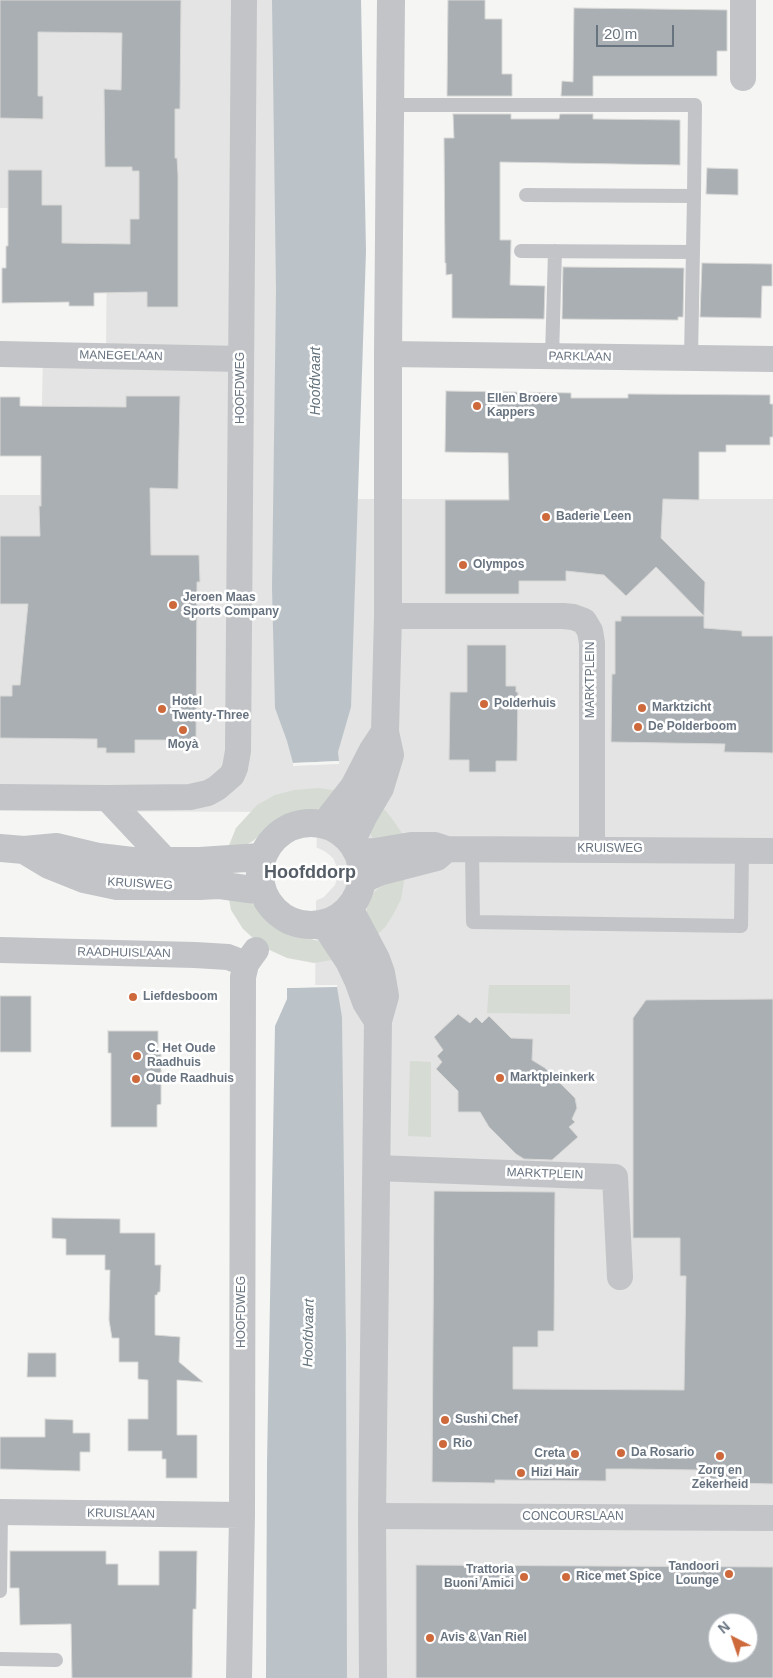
<!DOCTYPE html>
<html>
<head>
<meta charset="utf-8">
<style>
  body { margin:0 }
  #map { position:relative; width:773px; height:1678px; overflow:hidden; background:#f5f5f3; font-family:Helvetica,sans-serif }
  canvas { display:block }
  .north { position:absolute; left:708px; top:1613px; width:50px; height:50px; box-sizing:border-box; background:#fff; border:1px solid #c3c7cc; border-radius:50%; rotate:319deg; font-size:14px; font-weight:700; line-height:20px; text-align:center; color:#687380 }
  .north::after { content:''; display:block; margin:auto; width:18px; height:22px; background:#cd693b; clip-path:polygon(50% 0,100% 100%,50% 72%,0 100%) }
  .scale { position:absolute; left:596px; top:25px; width:78px; height:22px; box-sizing:border-box; border:2px solid #687380; border-top:0; padding-left:6px; font-size:15px; line-height:18px; white-space:nowrap; color:#687380; -webkit-text-stroke:4px #fff; paint-order:stroke }
</style>
</head>
<body>
<div id="map">
<canvas width="773" height="1678"></canvas>
<div class="north">N</div>
<div class="scale">20 m</div>
</div>
<script>
const c = document.querySelector('canvas').getContext('2d');
c.lineJoin = 'round';
function fill(path, color) {
  c.fillStyle = color;
  c.fill(path, 'evenodd');
}
function poly(rows) {
  const path = new Path2D();
  for (const r of rows) {
    if (r.length === 3) {
      path.moveTo(r[0] + r[2], r[1]);
      path.arc(r[0], r[1], r[2], 0, 2 * Math.PI);
      continue;
    }
    path.moveTo(r[0], r[1]);
    for (let i = 2; i < r.length; i += 2) path.lineTo(r[i], r[i + 1]);
  }
  return path;
}
function strokePath(path, color, width, dash) {
  c.strokeStyle = color;
  c.lineWidth = width;
  c.lineCap = dash ? 'butt' : 'round';
  c.setLineDash(dash || []);
  c.stroke(path);
}
function label(font, color, halo, rows, align = 'center') {
  c.font = font + ' Helvetica,sans-serif';
  c.lineWidth = 5;
  c.setLineDash([]);
  c.textBaseline = 'middle';
  c.strokeStyle = halo;
  c.fillStyle = color;
  for (const [text, x, y, turn = 0] of rows) {
    c.save();
    c.translate(x, y);
    c.rotate((+turn || 0) * Math.PI / 180);
    c.textAlign = isNaN(turn) ? turn : align;
    if (halo) c.strokeText(text, 0, 0);
    c.fillText(text, 0, 0);
    c.restore();
  }
}
fill(poly([
  [0,0,316,0,321,499,773,499,773,1678,308,1678,317,812,0,811,0,495,40,495,43,356,106,356,107,243,36,243,36,208,0,208],
  [718,1623,748,1623,748,1653,718,1653]
]), '#e3e4e3');
fill(poly([
  [319,788,339,791,324,806,315,810,299,811,278,819,253,841,238,849,227,850,236,828,257,805,275,795,294,790],
  [381,808,386,811,393,820,401,832,403,841,377,842,371,836,371,825],
  [405,876,401,899,394,913,386,926,374,938,367,917,367,906,374,892,385,884],
  [228,894,249,901,280,929,318,941,328,948,338,959,314,963,287,958,263,947,243,929,231,910],
  [489,985,570,985,570,1014,487,1013],
  [410,1061,431,1062,431,1137,408,1136]
]), '#d6dcd4');
fill(poly([
  [272,0,361,0,366,251,351,707,338,752,339,761,293,763,287,741,275,708,272,588,276,290],
  [310,987,337,987,342,1017,346,1346,347,1678,266,1678,267,1463,275,1026,287,999,287,988]
]), '#bbc3c8');
fill(poly([
  [339,761,339,764,293,766,293,763],
  [309,847,318,848,326,852,333,858,337,867,338,876,335,885,324,897,315,901,307,901,298,899,289,891,290,856,300,849],
  [310,985,337,985,337,987,287,988,287,986]
]), '#f5f5f3');
const building = poly([
  [0,0,181,0,180,109,175,109,175,158,177,158,178,175,178,307,147,307,147,292,94,293,94,306,69,306,69,302,2,303,2,268,6,268,6,246,8,246,8,170,42,170,42,205,62,205,62,243,130,244,130,219,139,219,139,171,132,171,132,167,105,167,104,89,121,90,122,33,38,32,38,96,43,96,43,119,0,118,0,0],
  [448,0,485,0,485,19,502,19,502,74,512,74,512,96,447,96,448,0],
  [574,8,727,10,727,51,717,51,717,76,593,76,593,96,561,96,562,81,573,82,574,8],
  [453,114,511,114,511,119,559,119,560,114,593,114,593,119,680,120,680,165,500,162,500,240,511,240,510,285,545,286,544,319,452,318,452,274,446,275,446,263,445,263,444,138,454,138,453,114],
  [707,168,738,169,738,195,706,194,707,168],
  [702,263,772,264,772,286,762,286,761,318,700,317,702,263],
  [563,267,684,268,683,317,678,317,678,320,562,319,563,267],
  [446,391,571,393,571,398,628,398,628,394,770,395,770,404,773,404,773,437,770,437,770,445,726,445,726,452,699,452,699,500,663,499,661,538,705,582,704,616,656,567,626,596,604,575,566,571,566,581,519,581,519,594,445,594,445,500,509,500,508,453,445,452,446,391],
  [126,396,180,396,178,489,150,488,151,555,199,555,200,582,197,582,196,740,135,740,135,753,106,753,106,748,97,748,97,739,0,738,0,696,12,696,12,685,20,685,28,604,0,604,0,536,40,536,39,506,41,506,41,456,0,456,0,397,20,397,20,406,126,407,126,396],
  [621,616,704,616,704,628,742,631,742,636,773,636,773,753,724,752,725,744,611,742,612,674,615,674,615,621,621,621,621,616],
  [467,645,506,645,506,686,516,686,516,692,518,692,517,761,496,761,496,772,469,772,469,760,449,760,450,692,467,692,467,645],
  [0,996,31,996,31,1052,0,1052,0,996],
  [773,999,773,1484,697,1482,697,1470,630,1469,606,1469,606,1481,495,1480,495,1483,432,1482,434,1191,555,1192,554,1331,538,1331,538,1347,513,1347,513,1389,684,1390,686,1276,680,1276,680,1238,633,1238,633,1018,646,1000,773,999],
  [458,1014,470,1023,476,1017,482,1023,489,1016,511,1038,533,1039,532,1060,545,1068,575,1098,577,1108,572,1119,575,1122,569,1127,578,1137,552,1160,524,1159,516,1154,489,1127,480,1112,458,1112,458,1091,436,1069,442,1062,437,1056,443,1050,434,1037,458,1014],
  [108,1031,158,1031,158,1054,161,1054,161,1104,157,1105,157,1127,111,1127,111,1053,108,1053,108,1031],
  [52,1218,120,1219,120,1233,155,1233,155,1265,161,1265,160,1292,158,1292,157,1295,155,1295,155,1335,180,1337,179,1362,203,1382,177,1380,177,1435,197,1435,197,1478,166,1478,166,1459,162,1459,162,1451,128,1451,128,1419,148,1419,148,1380,138,1379,138,1362,119,1362,119,1338,112,1338,109,1320,110,1270,105,1270,105,1255,66,1255,66,1239,52,1238,52,1218],
  [28,1353,56,1353,56,1377,27,1377,28,1353],
  [45,1419,73,1420,73,1433,90,1433,90,1452,80,1452,80,1471,0,1469,0,1437,45,1437,45,1419],
  [10,1551,106,1551,106,1564,118,1564,118,1585,159,1585,159,1551,197,1551,196,1609,193,1609,192,1678,72,1678,71,1624,20,1625,19,1588,10,1588,10,1551],
  [416,1565,773,1567,773,1678,416,1678,416,1565],
  [718,1623,748,1623,748,1653,718,1653,718,1623]
]);
fill(building, '#aaafb4');
strokePath(building, '#d7d7d5', 1);
strokePath(poly([
  [390,105,695,105,694,196,526,195],
  [521,251,693,252],
  [552,357,555,251],
  [691,358,694,196],
  [472,849,473,922,741,926,742,850],
  [0,1591,1,1512],
  [0,1659,56,1660]
]), '#c2c4c7', 14);
strokePath(poly([
  [743,78,743,0],
  [0,354,241,359],
  [388,354,773,359],
  [388,616,563,616,573,617,584,621,590,631,592,643,592,849],
  [0,797,107,798,190,797,208,793,217,788,232,775,235,768,238,751,244,0],
  [107,798,166,861],
  [357,852,375,851,411,845,435,845,447,849,773,851],
  [361,881,379,873,437,858,444,852],
  [0,950,195,955,228,957,246,964],
  [376,1168,615,1177,620,1277],
  [0,1512,242,1515],
  [372,1516,773,1518],
  [239,1678,242,1515,243,977,246,964,256,950]
]), '#c2c4c7', 26);
strokePath(poly([
  [311,874,51],
  [325,824,354,787,373,750,385,732],
  [351,842,363,817,380,788,390,755,385,732,388,616,388,354,391,0],
  [0,848,24,850,57,847,99,857,132,861,200,861,261,857],
  [24,850,49,865,84,879,117,886,200,886,218,885,262,891],
  [349,908,376,959,381,973,385,996,378,1021,372,1516,373,1678],
  [324,923,349,961,358,980,366,1002,378,1021]
]), '#c2c4c7', 28);
for (const [x, y, r, color] of [
  [477,406,5,"#cd693b"],
  [546,517,5,"#cd693b"],
  [463,565,5,"#cd693b"],
  [173,605,5,"#cd693b"],
  [484,704,5,"#cd693b"],
  [642,708,5,"#cd693b"],
  [162,709,5,"#cd693b"],
  [638,727,5,"#cd693b"],
  [183,730,5,"#cd693b"],
  [133,997,5,"#cd693b"],
  [137,1056,5,"#cd693b"],
  [500,1078,5,"#cd693b"],
  [136,1079,5,"#cd693b"],
  [445,1420,5,"#cd693b"],
  [443,1444,5,"#cd693b"],
  [621,1453,5,"#cd693b"],
  [575,1454,5,"#cd693b"],
  [720,1456,5,"#cd693b"],
  [521,1473,5,"#cd693b"],
  [729,1574,5,"#cd693b"],
  [524,1577,5,"#cd693b"],
  [566,1577,5,"#cd693b"],
  [430,1638,5,"#cd693b"]
]) {
  const dot = new Path2D();
  dot.arc(x, y, r, 0, 2 * Math.PI);
  c.fillStyle = color;
  c.fill(dot);
  strokePath(dot, '#fff', 2);
}
label('12px', '#687380', '#fff', [
  ["MANEGELAAN",121,356,1],
  ["PARKLAAN",580,357,1],
  ["HOOFDWEG",241,388,-90],
  ["MARKTPLEIN",591,680,-90],
  ["KRUISWEG",610,849],
  ["KRUISWEG",140,884,3],
  ["RAADHUISLAAN",124,953,1],
  ["MARKTPLEIN",545,1174,2],
  ["HOOFDWEG",242,1312,-90],
  ["KRUISLAAN",121,1514,1],
  ["CONCOURSLAAN",573,1517]
]);
label('bold 12px', '#687380', '#fff', [
  ["Ellen Broere",487,399],
  ["Kappers",487,413],
  ["Baderie Leen",556,517],
  ["Olympos",473,565],
  ["Jeroen Maas",183,598],
  ["Sports Company",183,612],
  ["Hotel",172,702],
  ["Twenty-Three",172,716],
  ["Polderhuis",494,704],
  ["Marktzicht",652,708],
  ["De Polderboom",648,727],
  ["Moyà",183,745,"center"],
  ["Liefdesboom",143,997],
  ["C. Het Oude",147,1049],
  ["Raadhuis",147,1063],
  ["Marktpleinkerk",510,1078],
  ["Oude Raadhuis",146,1079],
  ["Sushi Chef",455,1420],
  ["Rio",453,1444],
  ["Da Rosario",631,1453],
  ["Creta",565,1454,"right"],
  ["Zorg en",720,1471,"center"],
  ["Zekerheid",720,1485,"center"],
  ["Hizi Hair",531,1473],
  ["Tandoori",719,1567,"right"],
  ["Lounge",719,1581,"right"],
  ["Trattoria",514,1570,"right"],
  ["Buoni Amici",514,1584,"right"],
  ["Rice met Spice",576,1577],
  ["Avis & Van Riel",440,1638]
], 'left');
label('italic 14px', '#64737c', '#fff', [
  ["Hoofdvaart",316,381,-90],
  ["Hoofdvaart",309,1333,-89]
]);
label('bold 18px', '#555d66', '#fff', [
  ["Hoofddorp",310,873]
]);
</script>
</body>
</html>
